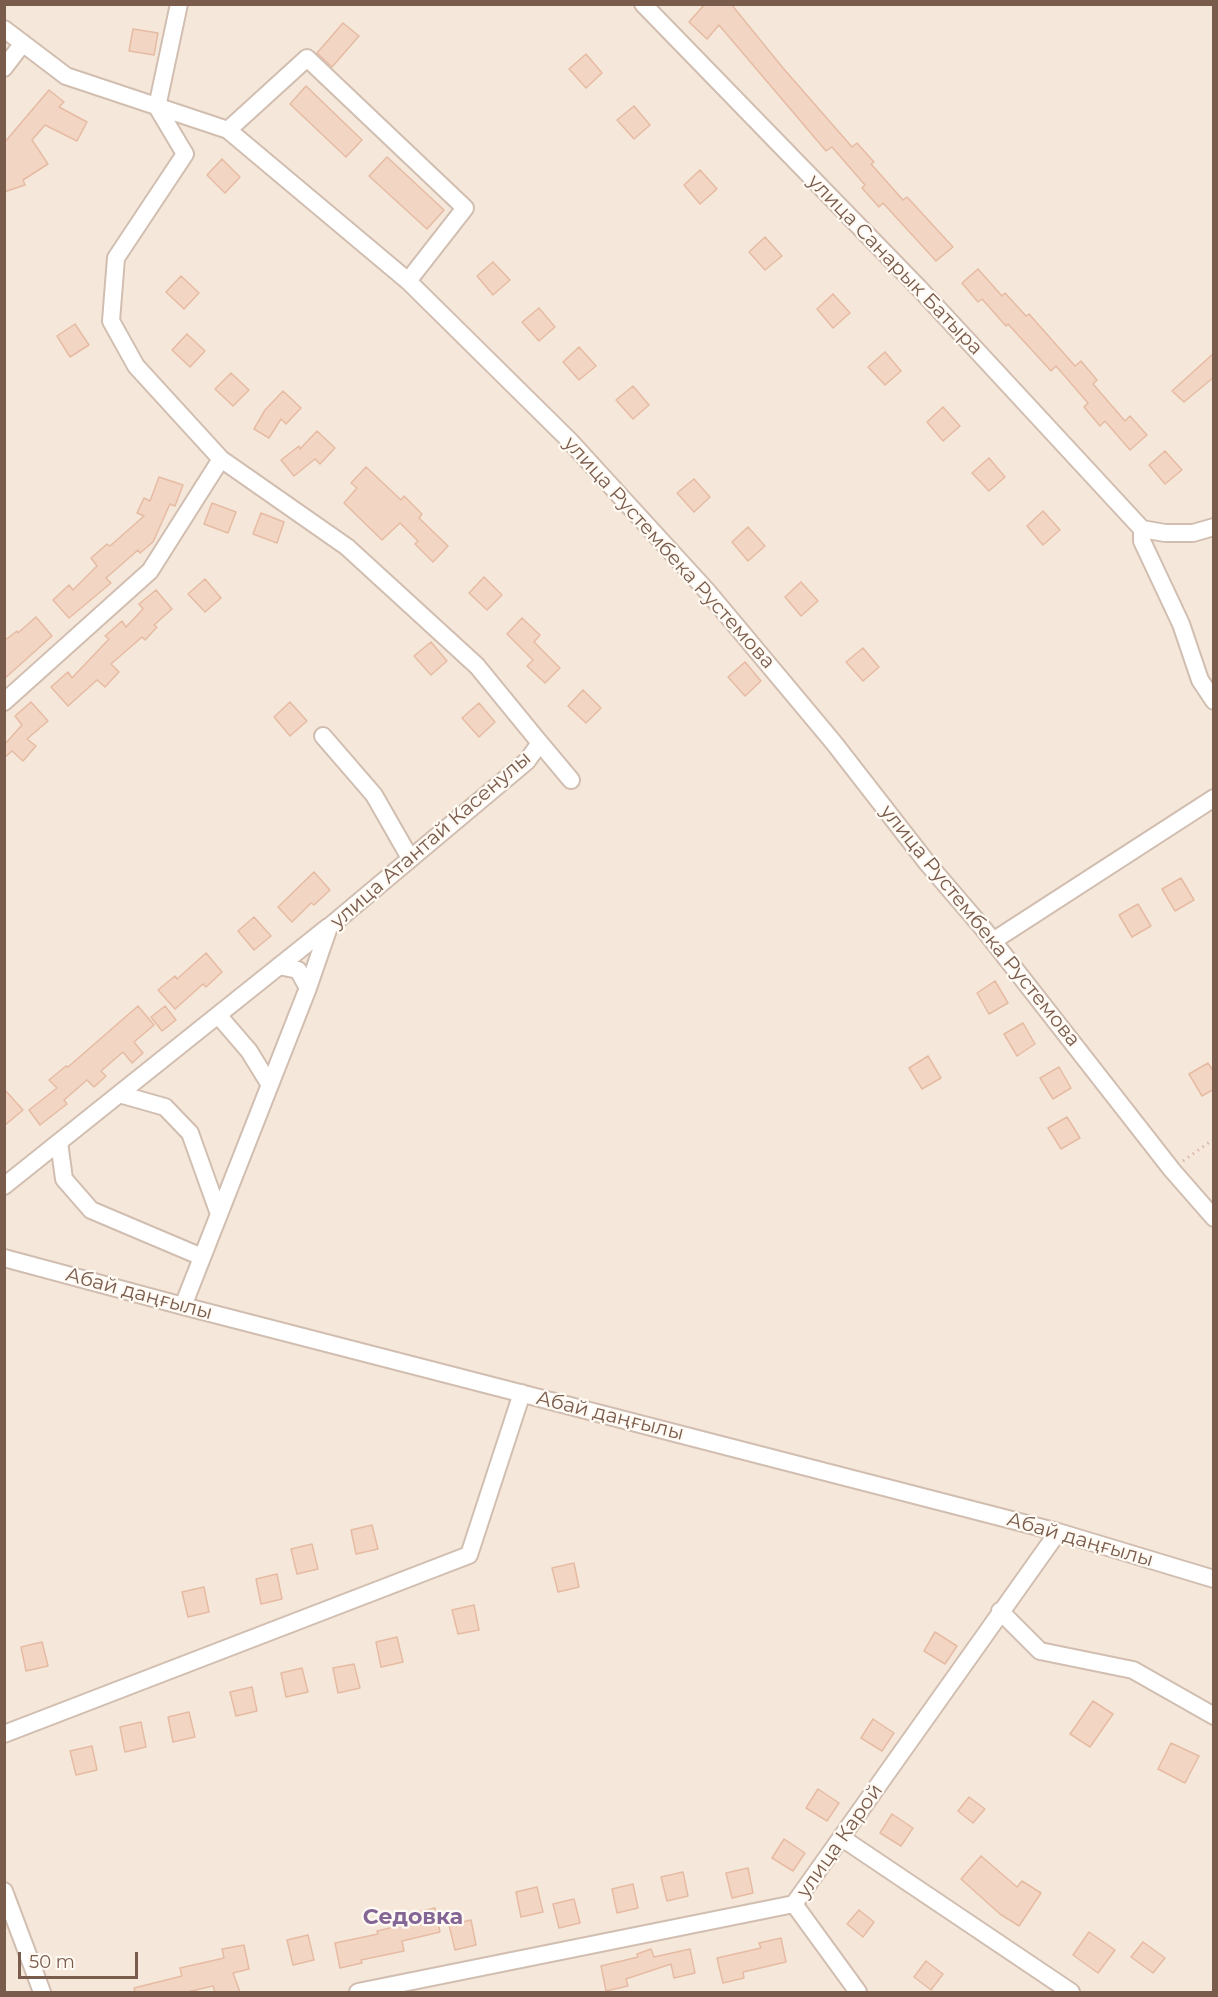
<!DOCTYPE html>
<html>
<head>
<meta charset="utf-8">
<style>
  body { margin:0 }
  #map { position:relative; width:1218px; height:1997px; overflow:hidden; background:#fdf6ec; font-family:Montserrat,sans-serif }
  canvas { display:block }
  .frame { position:absolute; inset:0; border:6px solid #7a5c4d; pointer-events:none }
  .scale { position:absolute; left:18px; top:1952px; width:120px; height:27px; box-sizing:border-box; border:3px solid #7a5c4d; border-top:0; padding-left:8px; font-size:18px; line-height:21px; white-space:nowrap; color:#7a5c4d; -webkit-text-stroke:4px #fffaf3; paint-order:stroke }
</style>
</head>
<body>
<div id="map">
<canvas width="1218" height="1997"></canvas>
<div class="frame"></div>
<div class="scale">50 m</div>
</div>
<script>
const c = document.querySelector('canvas').getContext('2d');
c.lineJoin = 'round';
function fill(path, color) {
  c.fillStyle = color;
  c.fill(path, 'evenodd');
}
function poly(rows) {
  const path = new Path2D();
  for (const r of rows) {
    path.moveTo(r[0], r[1]);
    for (let i = 2; i < r.length; i += 2) path.lineTo(r[i], r[i + 1]);
  }
  return path;
}
function strokePath(path, color, width, dash) {
  c.strokeStyle = color;
  c.lineWidth = width;
  c.lineCap = dash ? 'butt' : 'round';
  c.setLineDash(dash || []);
  c.stroke(path);
}
function label(font, color, halo, rows, align = 'center') {
  c.font = font + ' Montserrat,sans-serif';
  c.lineWidth = 4.5;
  c.setLineDash([]);
  c.textBaseline = 'middle';
  c.strokeStyle = halo;
  c.fillStyle = color;
  for (const [text, x, y, turn = 0] of rows) {
    c.save();
    c.translate(x, y);
    c.rotate((+turn || 0) * Math.PI / 180);
    c.textAlign = isNaN(turn) ? turn : align;
    if (halo) c.strokeText(text, 0, 0);
    c.fillText(text, 0, 0);
    c.restore();
  }
}
fill(poly([
  [5,5,1213,5,1213,1992,5,1992]
]), '#f5e8da');
const building = poly([
  [705,4,731,4,783,68,852,147,857,143,874,162,871,164,903,200,907,197,953,247,936,261,883,203,879,207,862,188,865,185,832,147,826,151,719,25,707,39,689,22,705,4],
  [343,23,359,36,332,67,317,53,343,23],
  [133,29,158,33,154,55,129,51,133,29],
  [586,54,602,73,586,88,569,69,586,54],
  [306,86,362,140,346,157,290,104,306,86],
  [49,90,64,102,59,107,87,122,77,141,45,125,32,140,48,164,23,180,25,185,4,192,4,143,49,90],
  [634,106,650,125,634,139,617,120,634,106],
  [387,157,444,210,427,229,369,176,387,157],
  [222,159,240,177,225,193,207,175,222,159],
  [700,170,717,189,700,204,684,185,700,170],
  [765,237,782,256,765,270,749,252,765,237],
  [493,262,510,280,493,295,477,276,493,262],
  [978,269,1002,296,1005,293,1026,316,1029,314,1075,366,1081,361,1097,380,1093,384,1125,421,1130,416,1147,435,1130,450,1105,421,1100,426,1084,407,1088,403,1056,366,1051,371,1008,324,1006,326,982,299,978,302,962,283,978,269],
  [181,276,199,293,184,309,166,292,181,276],
  [833,294,850,313,833,328,817,309,833,294],
  [539,308,555,327,539,341,522,322,539,308],
  [75,324,89,345,70,357,57,336,75,324],
  [187,334,205,351,190,367,172,350,187,334],
  [579,347,596,366,579,380,563,362,579,347],
  [885,352,901,371,885,385,868,367,885,352],
  [1214,353,1214,377,1184,402,1172,391,1214,353],
  [231,373,249,390,233,406,215,389,231,373],
  [633,386,649,405,633,419,616,400,633,386],
  [283,391,301,408,286,424,281,419,269,438,254,429,265,410,283,391],
  [943,407,960,426,943,441,927,422,943,407],
  [317,431,335,448,320,464,315,459,294,476,281,460,299,446,300,449,317,431],
  [1165,451,1182,470,1165,484,1149,465,1165,451],
  [989,458,1005,477,989,491,972,473,989,458],
  [366,467,401,500,404,496,422,514,419,518,448,546,433,562,415,544,418,541,400,523,382,540,344,503,357,488,351,483,366,467],
  [159,477,183,485,175,506,170,504,153,542,140,553,138,550,106,578,111,583,69,618,53,600,69,585,73,590,97,566,91,558,107,544,110,546,144,516,137,513,144,498,150,501,159,477],
  [694,479,710,497,694,512,677,493,694,479],
  [212,503,236,512,228,533,204,524,212,503],
  [1043,511,1060,530,1043,545,1027,526,1043,511],
  [261,513,284,522,277,543,253,534,261,513],
  [748,527,765,546,748,561,732,542,748,527],
  [484,577,502,595,487,610,469,593,484,577],
  [205,579,221,598,205,612,188,594,205,579],
  [801,582,818,601,801,616,785,597,801,582],
  [156,590,172,609,154,625,157,627,145,640,142,637,111,664,119,672,105,687,97,680,68,706,51,687,68,672,72,678,109,639,105,636,122,621,126,627,143,609,139,604,156,590],
  [36,617,52,636,4,679,4,641,17,631,18,633,36,617],
  [522,618,540,635,534,642,560,668,545,683,527,666,533,660,507,634,522,618],
  [431,642,447,661,431,675,414,656,431,642],
  [863,648,879,667,863,681,846,662,863,648],
  [745,662,761,681,745,696,728,677,745,662],
  [583,690,601,708,586,723,568,706,583,690],
  [31,702,48,721,27,739,36,746,23,761,12,751,4,758,4,745,22,725,15,716,31,702],
  [290,702,307,721,290,736,274,717,290,702],
  [479,703,495,722,479,737,462,718,479,703],
  [314,872,330,890,314,905,311,903,292,922,278,907,314,872],
  [1181,878,1194,900,1175,911,1162,889,1181,878],
  [1138,904,1151,926,1132,937,1119,915,1138,904],
  [254,917,271,936,254,950,238,931,254,917],
  [206,953,222,972,206,987,203,984,175,1009,158,990,175,976,177,979,206,953],
  [995,981,1008,1003,989,1014,977,993,995,981],
  [138,1006,154,1025,134,1042,143,1053,132,1063,123,1052,101,1071,106,1076,94,1087,87,1080,64,1100,67,1104,40,1125,29,1110,57,1088,49,1080,66,1066,68,1067,138,1006],
  [165,1006,176,1020,162,1031,151,1017,165,1006],
  [1023,1023,1035,1044,1017,1056,1004,1034,1023,1023],
  [928,1056,941,1078,922,1089,909,1068,928,1056],
  [1208,1063,1214,1072,1214,1089,1202,1096,1189,1074,1208,1063],
  [1059,1067,1071,1088,1053,1099,1040,1078,1059,1067],
  [4,1089,23,1110,4,1126,4,1089],
  [1067,1117,1080,1138,1061,1149,1048,1128,1067,1117],
  [372,1525,378,1549,356,1554,351,1530,372,1525],
  [312,1544,318,1569,297,1574,291,1549,312,1544],
  [574,1563,579,1587,558,1592,552,1568,574,1563],
  [277,1574,282,1599,261,1604,256,1579,277,1574],
  [204,1587,209,1612,188,1617,182,1592,204,1587],
  [474,1605,479,1630,458,1634,452,1610,474,1605],
  [935,1632,957,1646,945,1664,924,1651,935,1632],
  [397,1637,403,1662,381,1667,376,1642,397,1637],
  [42,1642,48,1666,26,1671,21,1647,42,1642],
  [354,1664,360,1688,338,1693,333,1668,354,1664],
  [302,1668,308,1692,286,1697,281,1673,302,1668],
  [252,1687,257,1711,236,1716,230,1692,252,1687],
  [1093,1701,1113,1714,1090,1747,1070,1734,1093,1701],
  [189,1712,195,1737,173,1742,168,1717,189,1712],
  [873,1719,894,1733,882,1751,861,1738,873,1719],
  [141,1722,146,1747,125,1752,120,1727,141,1722],
  [1171,1743,1199,1756,1185,1783,1158,1769,1171,1743],
  [92,1746,97,1770,76,1775,70,1751,92,1746],
  [818,1789,839,1803,827,1821,806,1808,818,1789],
  [969,1797,985,1809,973,1823,958,1811,969,1797],
  [892,1814,913,1828,901,1846,880,1833,892,1814],
  [784,1839,805,1853,793,1871,772,1858,784,1839],
  [981,1856,1017,1887,1022,1881,1041,1893,1019,1926,1000,1914,961,1879,981,1856],
  [748,1868,753,1893,732,1898,726,1873,748,1868],
  [683,1872,688,1896,667,1901,661,1877,683,1872],
  [633,1884,638,1908,617,1913,612,1889,633,1884],
  [537,1887,543,1912,521,1917,516,1892,537,1887],
  [574,1899,580,1923,559,1928,553,1904,574,1899],
  [435,1908,440,1932,402,1941,404,1951,361,1960,362,1963,340,1968,335,1943,378,1934,377,1931,415,1922,413,1913,435,1908],
  [859,1910,874,1922,863,1937,847,1924,859,1910],
  [471,1920,476,1945,455,1950,449,1925,471,1920],
  [1089,1932,1115,1950,1098,1973,1073,1955,1089,1932],
  [308,1935,314,1960,293,1965,287,1940,308,1935],
  [781,1938,786,1962,743,1972,744,1978,723,1983,717,1958,761,1948,759,1943,781,1938],
  [1143,1942,1165,1958,1153,1973,1131,1957,1143,1942],
  [244,1945,249,1969,233,1973,240,1992,215,1992,213,1986,187,1992,135,1992,134,1988,182,1976,180,1968,224,1958,222,1949,244,1945],
  [651,1949,654,1957,690,1949,695,1973,674,1978,671,1964,626,1979,628,1986,606,1991,601,1966,638,1957,637,1954,651,1949],
  [926,1961,943,1974,931,1990,914,1977,926,1961]
]);
fill(building, '#f3d5c3');
strokePath(building, '#e6bba3', 1.5);
const minor = poly([
  [643,4,918,287,1142,529],
  [4,29,66,76,228,130,408,281,569,440,707,591,834,743,928,864,982,927,1172,1170,1214,1218],
  [4,68,23,43],
  [228,130,307,58,465,208,408,281],
  [1214,527,1193,533,1165,533,1142,529,1142,541,1181,624,1200,680,1214,701],
  [4,702,150,571,221,459,136,366,111,321,116,258,185,154,157,107,179,4],
  [323,736,374,795,410,858],
  [540,743,571,780],
  [993,941,1214,798],
  [279,966,298,970,308,988],
  [218,1015,249,1051,270,1085],
  [119,1094,165,1107,190,1133,219,1214],
  [59,1142,64,1179,91,1210,202,1257],
  [4,1186,328,927],
  [4,1258,183,1306,1058,1532,1214,1579],
  [183,1306,308,988,329,927,527,761,540,743,477,666,347,547,221,459],
  [1000,1611,1040,1651,1133,1670,1214,1716],
  [4,1734,469,1555,522,1393],
  [842,1838,1071,1992],
  [4,1891,42,1992],
  [794,1904,858,1992],
  [358,1992,794,1904,1058,1532]
]);
strokePath(minor, '#d1beb0', 20);
strokePath(poly([
  [1183,1161,1214,1139]
]), '#d9b8a5', 3, [1.5, 4.5]);
strokePath(minor, '#fff', 16);
label('20px', '#7a5c4d', '#fffaf3', [
  ["улица Санарык Батыра",895,265,46],
  ["улица Рустембека Рустемова",669,553,48],
  ["улица Атантай Касенулы",431,840,-41],
  ["улица Рустембека Рустемова",980,926,51],
  ["Абай даңғылы",139,1294,15],
  ["Абай даңғылы",610,1416,14],
  ["Абай даңғылы",1080,1540,16],
  ["улица Карой",840,1841,-55]
]);
label('bold 22px', '#846695', '#fffaf3', [
  ["Седовка",413,1918]
]);
</script>
</body>
</html>
